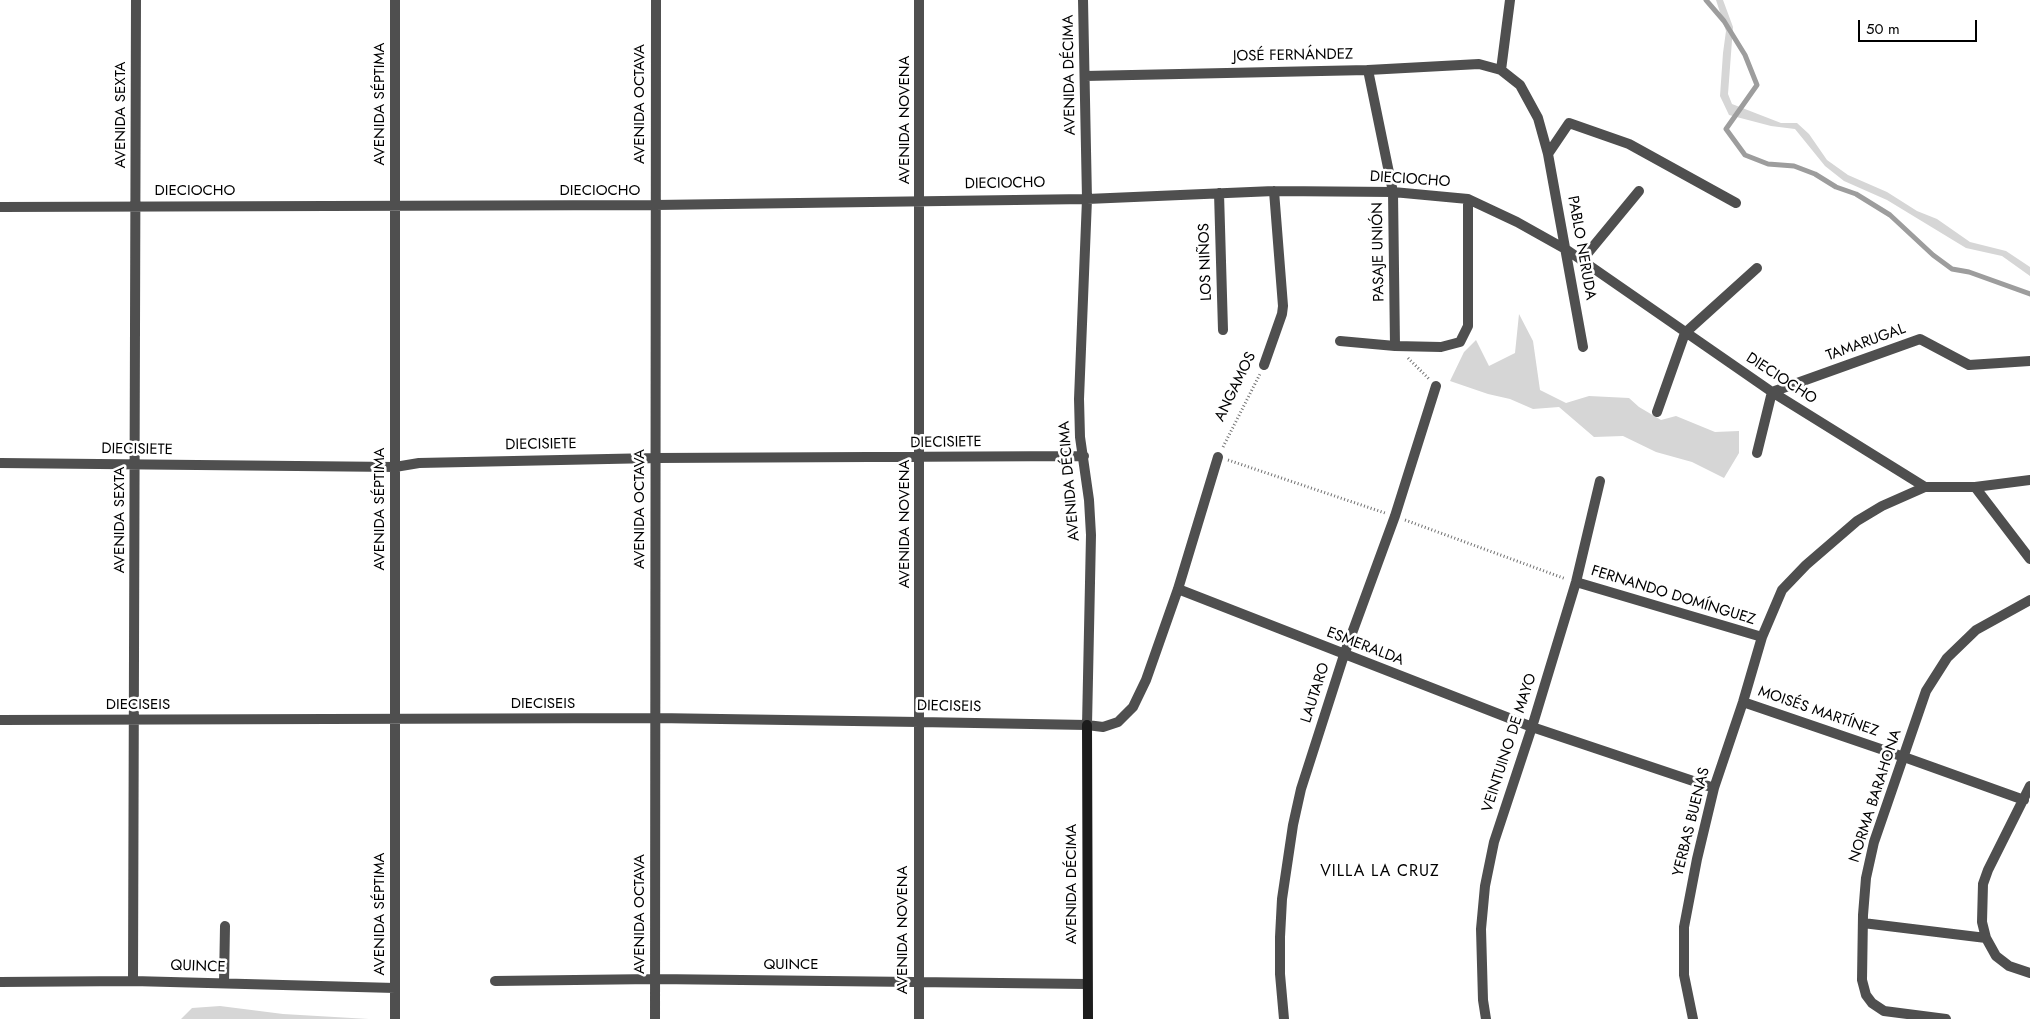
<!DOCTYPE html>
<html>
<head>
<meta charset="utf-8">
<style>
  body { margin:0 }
  #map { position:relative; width:2030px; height:1019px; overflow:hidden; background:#fff; font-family:Jost,sans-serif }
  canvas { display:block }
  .scale { position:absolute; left:1858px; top:20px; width:119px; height:22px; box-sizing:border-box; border:2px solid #000; border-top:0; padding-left:6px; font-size:15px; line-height:18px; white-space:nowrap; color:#000; -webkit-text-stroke:4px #fff; paint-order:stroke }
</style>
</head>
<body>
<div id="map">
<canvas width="2030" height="1019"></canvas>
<div class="scale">50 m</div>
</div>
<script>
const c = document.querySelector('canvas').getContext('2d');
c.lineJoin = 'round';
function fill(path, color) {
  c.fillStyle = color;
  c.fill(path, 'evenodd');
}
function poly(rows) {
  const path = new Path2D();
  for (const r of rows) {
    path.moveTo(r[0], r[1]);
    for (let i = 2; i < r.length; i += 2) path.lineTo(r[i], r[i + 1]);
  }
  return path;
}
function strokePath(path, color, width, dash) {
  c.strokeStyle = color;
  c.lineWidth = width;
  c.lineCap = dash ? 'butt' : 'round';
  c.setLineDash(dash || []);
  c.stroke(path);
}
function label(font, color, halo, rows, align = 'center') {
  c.font = font + ' Jost,sans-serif';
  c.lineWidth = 5;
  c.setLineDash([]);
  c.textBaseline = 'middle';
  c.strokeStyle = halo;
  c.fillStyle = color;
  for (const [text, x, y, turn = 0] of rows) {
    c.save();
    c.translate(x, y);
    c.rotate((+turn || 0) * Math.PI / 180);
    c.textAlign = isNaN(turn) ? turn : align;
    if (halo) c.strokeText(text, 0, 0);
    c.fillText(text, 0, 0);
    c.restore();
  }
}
fill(poly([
  [1716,0,1723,0,1733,27,1728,94,1732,104,1781,123,1797,123,1809,134,1827,160,1848,175,1887,192,1917,211,1937,219,1970,242,2006,251,2030,267,2030,276,2002,256,1966,248,1887,200,1844,181,1825,166,1795,129,1771,126,1729,115,1720,96,1723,53,1726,31],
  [1519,314,1533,341,1540,390,1566,403,1589,396,1629,398,1639,407,1661,420,1676,416,1715,432,1739,431,1739,453,1724,478,1692,462,1656,452,1623,436,1594,437,1559,407,1533,409,1510,399,1488,394,1450,381,1464,352,1476,340,1489,366,1515,353],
  [220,1006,283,1014,369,1019,181,1019,192,1008]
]), '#d6d6d6');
strokePath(poly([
  [1706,0,1724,21,1745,55,1757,85,1726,129,1745,155,1768,164,1794,166,1815,174,1836,187,1856,194,1890,215,1933,255,1952,269,1969,272,2030,294]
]), '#9d9d9d', 5);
strokePath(poly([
  [1408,358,1429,379],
  [1223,447,1260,374],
  [1228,460,1385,513],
  [1405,520,1566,579]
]), '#717171', 3, [1, 2.5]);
strokePath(poly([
  [1083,0,1087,199,1079,399,1080,437,1089,500,1091,535,1087,725],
  [1368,70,1393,192,1395,346],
  [1501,70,1510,0],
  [1085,76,1368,70,1479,64,1501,70,1520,85,1538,118,1548,154,1583,347],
  [1548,154,1569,123,1629,144,1736,203],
  [1219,193,1223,330],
  [0,207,655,205,1087,199,1274,191,1393,192,1468,199,1517,222,1567,250,1772,392,1925,487],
  [1582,260,1639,191],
  [1340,341,1395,346,1441,347,1460,342,1468,326,1468,199],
  [1264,365,1282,314,1283,306,1274,191],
  [1657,412,1685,333,1757,268],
  [1757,453,1772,392,1920,339,1969,365,2030,361],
  [0,463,395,467,419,463,655,458,1084,456],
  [1975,487,2030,480],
  [1576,582,1762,637],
  [1178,589,1532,727,1714,788],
  [1743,702,1904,757,2024,800],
  [0,720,655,718,919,722,1087,725,1103,727,1118,722,1133,707,1146,680,1178,589,1218,457],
  [2030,786,1988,870,1983,884,1982,922,1986,938,1996,956,2009,966,2030,973],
  [1863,923,1986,938],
  [133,981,136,0],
  [495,981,655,979,1087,984],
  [0,982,133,981,395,988],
  [224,983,225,926],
  [395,1019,395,0],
  [655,1019,656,0],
  [919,1019,919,0],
  [1284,1019,1280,974,1280,937,1282,899,1293,825,1301,789,1344,655,1395,516,1436,386],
  [1486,1019,1483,1000,1481,929,1485,886,1494,842,1532,727,1576,582,1600,481],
  [1693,1019,1684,975,1684,927,1697,859,1714,788,1743,702,1762,637,1782,590,1806,565,1857,521,1882,506,1925,487,1975,487,2030,559],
  [1946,1019,1884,1011,1872,1003,1866,995,1862,980,1863,915,1866,878,1874,842,1926,691,1947,658,1976,630,2030,600]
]), '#4f4f4f', 10);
strokePath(poly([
  [1087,725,1088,1019]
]), '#1c1c1c', 10);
label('15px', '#000', '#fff', [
  ["JOSÉ FERNÁNDEZ",1293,56,-1],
  ["AVENIDA DÉCIMA",1070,75,-91],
  ["AVENIDA SÉPTIMA",380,104,-90],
  ["AVENIDA OCTAVA",640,104,-90],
  ["AVENIDA SEXTA",121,115,-90],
  ["AVENIDA NOVENA",905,120,-90],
  ["DIECIOCHO",1410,180,4],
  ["DIECIOCHO",1005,184,-1],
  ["DIECIOCHO",195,191],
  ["DIECIOCHO",600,191],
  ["PABLO NERUDA",1581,248,80],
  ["PASAJE UNIÓN",1379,252,-91],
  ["LOS NIÑOS",1206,262,-92],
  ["TAMARUGAL",1866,343,-20],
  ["DIECIOCHO",1781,379,33],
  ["ANGAMOS",1236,387,-64],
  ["DIECISIETE",946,443,-1],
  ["DIECISIETE",541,445,-1],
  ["DIECISIETE",137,450,1],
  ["AVENIDA DÉCIMA",1070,481,-95],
  ["AVENIDA SÉPTIMA",380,509,-90],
  ["AVENIDA OCTAVA",640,509,-90],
  ["AVENIDA SEXTA",120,520,-90],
  ["AVENIDA NOVENA",905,524,-90],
  ["FERNANDO DOMÍNGUEZ",1673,596,17],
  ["ESMERALDA",1365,647,21],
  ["LAUTARO",1316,693,-72],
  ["DIECISEIS",543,704],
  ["DIECISEIS",138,705],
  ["DIECISEIS",949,707,1],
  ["MOISÉS MARTÍNEZ",1818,712,19],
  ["VEINTUINO DE MAYO",1510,743,-72],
  ["NORMA BARAHONA",1876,796,-72],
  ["YERBAS BUENAS",1692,822,-76],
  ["AVENIDA DÉCIMA",1072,884,-90],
  ["AVENIDA SÉPTIMA",380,914,-90],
  ["AVENIDA OCTAVA",640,914,-90],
  ["AVENIDA NOVENA",903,930,-90],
  ["QUINCE",791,965],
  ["QUINCE",198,967,2]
]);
c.letterSpacing = '1px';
label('16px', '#000', '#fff', [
  ["VILLA LA CRUZ",1380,872]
]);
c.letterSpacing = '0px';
</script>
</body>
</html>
